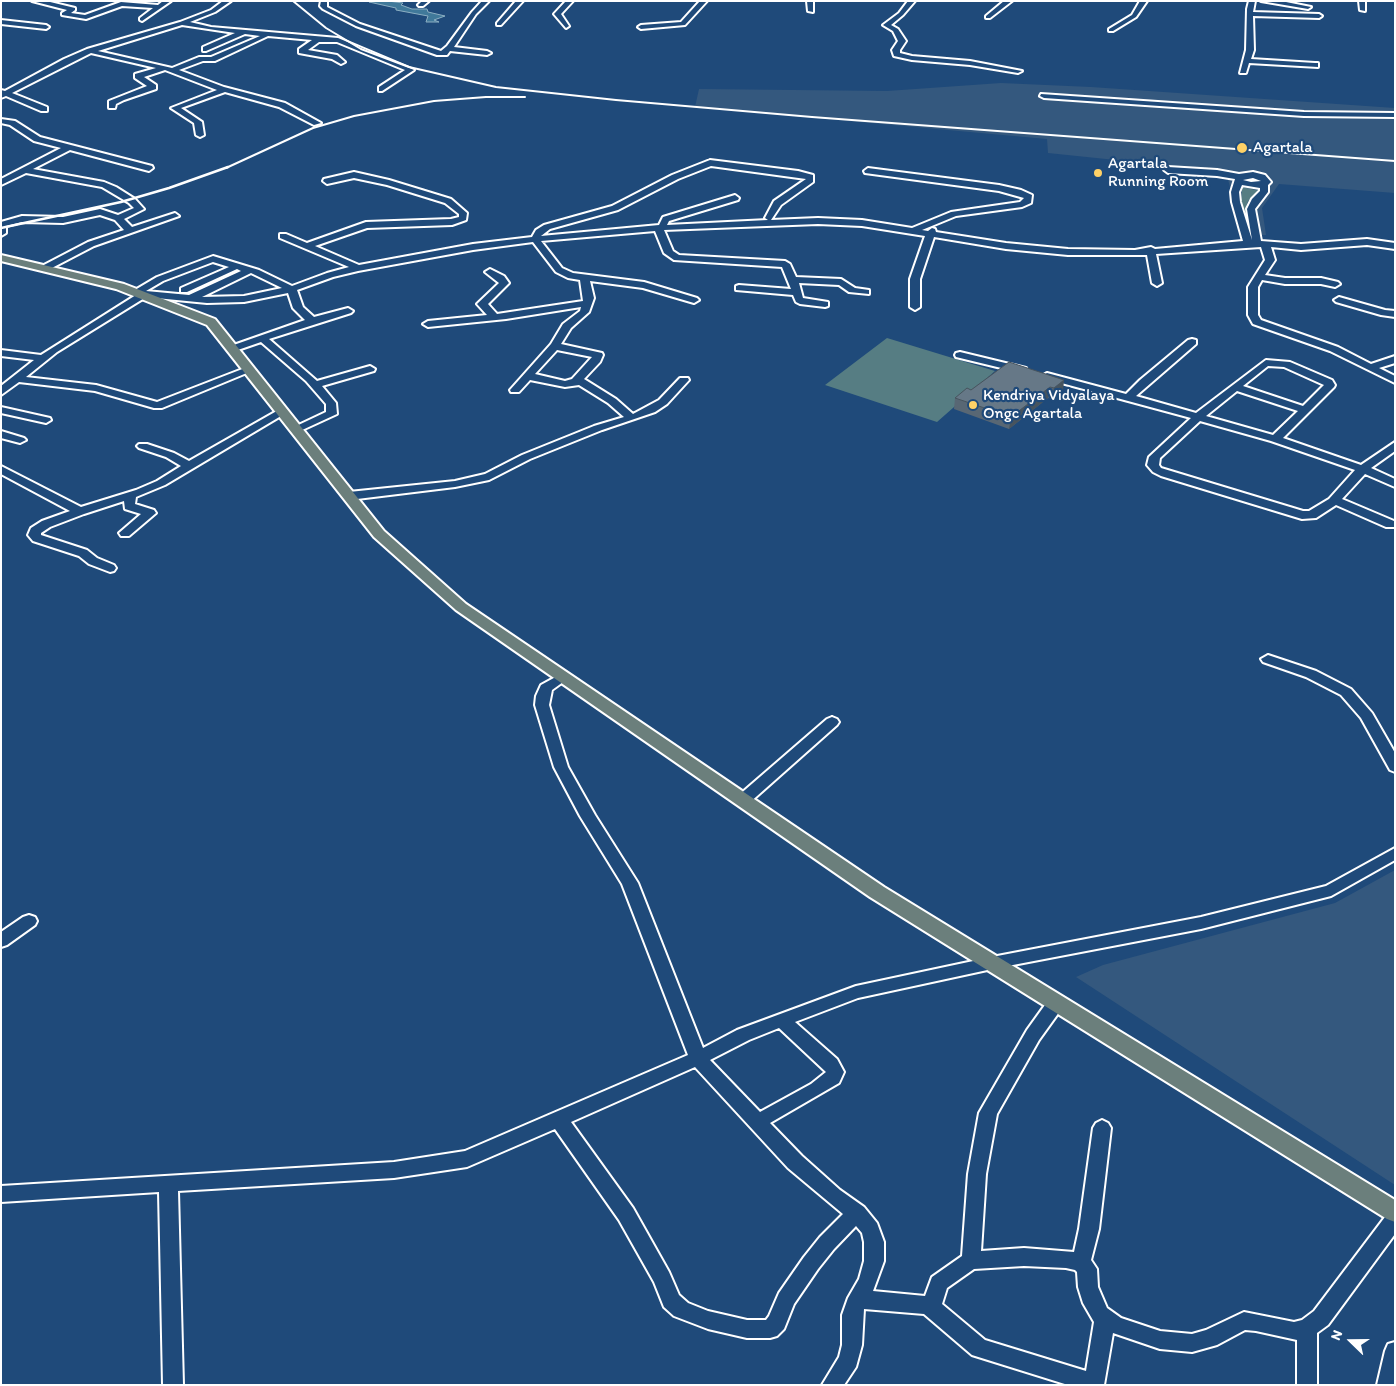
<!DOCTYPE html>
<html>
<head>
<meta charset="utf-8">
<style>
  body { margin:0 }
  #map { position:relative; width:1396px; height:1386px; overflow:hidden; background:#1f4a7a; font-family:Itim,sans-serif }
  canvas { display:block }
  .frame { position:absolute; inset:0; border:2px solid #fff; pointer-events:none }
  .north { position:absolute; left:1326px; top:1316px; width:50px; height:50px; -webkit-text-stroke:4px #1f4a7a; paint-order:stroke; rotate:292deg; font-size:14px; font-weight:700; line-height:20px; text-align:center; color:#fff }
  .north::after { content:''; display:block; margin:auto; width:18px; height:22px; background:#fff; clip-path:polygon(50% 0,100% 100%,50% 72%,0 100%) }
</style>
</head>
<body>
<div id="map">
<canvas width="1396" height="1386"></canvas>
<div class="frame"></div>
<div class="north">N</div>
</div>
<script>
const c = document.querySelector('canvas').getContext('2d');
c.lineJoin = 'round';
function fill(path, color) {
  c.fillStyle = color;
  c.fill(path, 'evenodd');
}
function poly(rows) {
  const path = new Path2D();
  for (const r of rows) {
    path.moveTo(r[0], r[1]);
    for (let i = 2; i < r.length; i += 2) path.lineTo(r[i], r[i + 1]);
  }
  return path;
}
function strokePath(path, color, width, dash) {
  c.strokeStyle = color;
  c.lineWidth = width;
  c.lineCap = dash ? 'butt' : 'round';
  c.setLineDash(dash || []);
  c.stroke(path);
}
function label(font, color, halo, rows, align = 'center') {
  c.font = font + ' Itim,sans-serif';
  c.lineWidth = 4.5;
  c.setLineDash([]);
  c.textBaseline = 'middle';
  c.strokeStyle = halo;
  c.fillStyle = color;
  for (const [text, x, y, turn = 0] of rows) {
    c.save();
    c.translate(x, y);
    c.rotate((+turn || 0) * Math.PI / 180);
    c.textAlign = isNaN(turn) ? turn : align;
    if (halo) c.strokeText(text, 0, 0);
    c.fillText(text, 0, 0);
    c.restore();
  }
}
fill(poly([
  [1001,83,1091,87,1395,108,1395,193,1279,184,1262,208,1266,235,1243,235,1227,176,1222,171,1048,153,1047,139,695,107,699,89,887,91],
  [1395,870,1395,1185,1076,977,1103,965,1335,903]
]), '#34587e');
fill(poly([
  [1242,187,1260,191,1248,201,1246,207,1252,240,1241,206],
  [887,338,995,371,937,422,825,385]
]), '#567d83');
const water = poly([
  [388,1,403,3,401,5,412,9,427,9,428,12,445,16,434,20,439,22,426,22,428,16,396,10,396,8,369,2,388,1]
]);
fill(water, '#40799a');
strokePath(water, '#8cafc2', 1);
const minor = poly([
  [32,1,46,1,75,8,75,10,71,13,85,15,121,2,158,5,163,1,171,1,142,21,140,20,140,18,153,8,122,6,86,19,62,15,62,13,67,10,32,1],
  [223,1,231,1,215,12,190,22,211,27,338,38,414,70,382,91,379,91,379,87,405,70,337,42,319,42,308,50,337,55,345,62,341,64,332,59,299,53,299,49,312,40,268,36,215,61,203,61,179,70,224,87,285,103,321,123,314,125,279,107,225,92,181,108,202,122,204,135,200,137,196,135,194,123,171,108,217,90,165,70,144,77,156,85,156,89,124,100,116,104,115,108,109,108,109,101,147,86,135,78,135,74,156,68,91,53,12,93,47,107,47,111,41,111,6,96,1,98,1,90,5,91,64,59,87,49,180,22,211,10,223,1],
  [182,25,235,33,203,47,203,51,206,51,245,34,260,36,211,57,199,57,172,68,98,51,182,25],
  [321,1,327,1,327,7,360,24,441,51,447,46,472,12,482,1,489,1,476,14,454,47,487,51,491,53,487,55,450,51,447,55,437,55,356,26,323,9,320,6,321,1],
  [422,1,429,1,423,6,419,6,418,5,422,1],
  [516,1,523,1,501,25,497,25,497,23,516,1],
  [566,1,573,1,561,14,569,26,566,28,554,14,566,1],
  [700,1,707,1,685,25,641,29,638,27,641,25,681,22,700,1],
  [807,1,813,1,813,12,808,11,807,1],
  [908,1,915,1,903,15,891,25,898,29,906,41,900,50,900,53,912,56,970,61,1022,71,1018,73,970,65,912,60,894,56,892,50,898,41,893,31,883,25,899,13,908,1],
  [1004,1,1012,1,990,18,986,18,986,16,1004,1],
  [1140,1,1147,1,1136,17,1113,31,1109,31,1109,29,1132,15,1140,1],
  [1249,1,1255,1,1253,12,1319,14,1322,16,1319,18,1253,16,1254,50,1251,59,1315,63,1318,63,1318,67,1249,63,1246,73,1240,73,1246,50,1247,9,1249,1],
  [1261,1,1281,1,1311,7,1308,9,1261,1],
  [1359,1,1365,1,1365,11,1360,10,1359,1],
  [1,20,46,25,49,27,46,29,1,24,1,20],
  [1041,94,1304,112,1395,113,1395,117,1304,116,1044,98,1040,96,1041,94],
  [1,119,15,121,40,137,152,166,153,168,149,171,70,150,33,169,104,182,116,187,135,199,144,209,124,219,132,227,175,213,179,216,94,246,48,270,42,270,42,266,88,242,124,230,115,220,100,215,63,223,22,222,6,226,6,233,1,236,1,222,22,216,63,217,100,209,118,215,134,208,129,203,102,187,26,173,1,185,1,179,61,148,34,141,10,125,1,123,1,119],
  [710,160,798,171,813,175,813,182,781,205,771,220,818,218,862,220,912,228,951,212,1020,202,1024,198,999,191,865,173,864,171,868,168,999,185,1021,190,1032,195,1031,203,1022,207,956,216,922,230,928,231,932,228,935,229,936,232,1006,243,1068,249,1135,250,1151,247,1155,249,1243,241,1232,202,1231,192,1235,179,1217,176,1168,173,1164,170,1168,167,1217,170,1239,174,1253,172,1265,175,1271,182,1268,185,1268,192,1255,209,1261,241,1301,244,1367,239,1395,243,1395,249,1367,245,1301,250,1271,247,1275,260,1265,275,1285,278,1321,278,1338,282,1340,284,1335,287,1321,284,1285,284,1262,280,1258,287,1258,315,1261,320,1338,347,1371,364,1395,356,1395,363,1379,368,1395,376,1395,383,1330,351,1253,324,1248,315,1248,287,1265,260,1261,247,1156,254,1162,283,1157,286,1152,283,1147,255,1068,255,1006,249,934,237,920,279,920,307,915,310,910,307,910,279,925,236,862,226,818,224,664,230,673,251,679,255,785,261,790,264,796,277,841,279,855,288,869,290,869,294,849,292,839,285,799,283,803,298,828,302,828,306,825,307,800,304,796,302,793,295,736,290,736,286,739,285,791,289,782,267,674,260,664,253,655,231,541,241,562,268,573,273,644,282,697,298,699,300,694,303,643,288,590,281,594,298,589,312,571,328,561,344,602,353,603,355,600,362,584,379,616,399,633,414,659,400,680,378,688,378,689,380,667,404,655,412,602,430,530,459,489,480,455,487,349,500,343,496,349,492,455,481,485,474,522,455,594,426,624,417,608,403,579,385,565,387,530,380,519,392,511,392,510,390,551,344,563,324,580,311,581,307,506,319,428,327,423,324,428,321,487,315,477,304,499,283,485,272,490,269,504,276,509,283,488,304,497,314,583,301,580,280,568,278,556,272,533,242,473,250,358,271,333,277,297,290,303,307,314,317,348,308,353,311,351,313,269,339,317,381,370,366,375,369,374,371,322,386,336,403,337,414,300,431,296,432,290,429,326,412,326,404,306,381,261,342,232,352,227,349,228,347,305,320,293,308,288,293,244,302,207,303,146,297,57,352,26,377,96,385,157,402,245,368,253,368,254,370,162,408,154,408,95,391,19,382,1,395,1,386,34,360,1,356,1,350,41,355,136,295,133,292,135,290,157,277,213,256,259,270,292,286,327,273,349,267,280,238,280,234,286,234,307,243,366,222,451,219,459,217,459,214,445,203,387,185,354,178,327,184,323,181,324,179,354,172,389,180,451,199,467,213,466,220,452,225,367,228,315,246,359,265,473,244,532,237,536,230,544,225,612,206,672,175,710,160],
  [711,166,806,179,774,201,765,218,768,220,667,225,669,221,738,200,739,198,735,195,663,217,659,225,541,236,550,229,618,210,678,179,711,166],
  [1253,178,1261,181,1251,182,1243,180,1253,178],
  [1242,185,1260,188,1260,191,1252,199,1247,209,1252,240,1240,202,1239,192,1242,185],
  [213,262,229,267,181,288,181,292,187,292,237,269,241,271,189,295,146,291,163,281,213,262],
  [251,273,282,288,244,296,202,297,251,273],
  [557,350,592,357,572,379,565,381,535,374,557,350],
  [1339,297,1385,310,1395,311,1395,317,1381,315,1336,302,1334,300,1339,297],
  [1192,339,1196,340,1196,344,1136,396,1196,413,1266,360,1290,362,1332,380,1335,385,1334,387,1283,438,1361,465,1395,442,1395,451,1371,468,1395,479,1395,487,1365,474,1342,499,1394,521,1394,527,1386,527,1336,505,1316,518,1302,519,1161,476,1153,472,1147,465,1149,457,1191,418,1043,378,1042,376,1047,373,1126,394,1140,380,1188,340,1192,339],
  [1268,366,1284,367,1324,385,1303,406,1243,386,1268,366],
  [1237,391,1298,411,1273,435,1206,416,1237,391],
  [1200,421,1271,441,1355,470,1329,499,1309,511,1303,511,1161,468,1159,465,1160,458,1200,421],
  [960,352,1026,368,1027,370,1022,373,956,357,955,355,956,353,960,352],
  [1,407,50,418,51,420,46,423,1,413,1,407],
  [282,408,286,409,287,411,286,413,165,485,136,497,135,504,154,510,156,513,129,536,121,536,119,533,141,514,125,509,124,501,84,514,50,527,41,533,41,535,87,550,97,558,114,565,116,568,114,571,110,572,89,564,79,556,33,541,28,535,31,528,42,521,70,511,1,474,1,466,81,507,136,490,157,481,181,466,166,457,139,448,137,446,139,444,147,444,174,453,189,461,282,408],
  [1,431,24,438,26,440,20,443,1,438,1,431],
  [1268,655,1316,671,1351,689,1372,713,1395,753,1395,772,1390,770,1361,718,1341,695,1306,677,1263,662,1261,659,1268,655],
  [563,673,570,677,552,690,549,705,568,767,595,815,638,883,703,1048,737,1030,856,986,992,957,1201,917,1326,886,1395,848,1395,860,1331,896,1201,929,992,969,858,998,795,1022,837,1059,844,1072,839,1083,770,1123,802,1156,840,1190,864,1207,877,1223,884,1242,884,1261,873,1291,925,1296,932,1277,962,1256,968,1174,979,1113,1027,1030,1050,998,1056,996,1062,998,1064,1003,1062,1008,1039,1040,997,1114,986,1174,981,1251,1024,1248,1074,1252,1079,1229,1093,1128,1096,1123,1102,1120,1108,1123,1111,1128,1099,1229,1091,1260,1097,1269,1098,1287,1107,1308,1121,1318,1160,1331,1192,1334,1206,1330,1244,1312,1294,1322,1302,1320,1314,1311,1388,1213,1395,1211,1395,1234,1328,1325,1317,1333,1317,1385,1297,1385,1297,1340,1256,1331,1245,1330,1217,1345,1192,1352,1160,1349,1113,1333,1104,1385,1068,1385,972,1355,924,1314,864,1309,862,1345,856,1367,844,1385,822,1385,839,1357,842,1345,842,1315,848,1298,859,1279,864,1261,864,1242,862,1233,856,1226,834,1249,818,1269,794,1304,784,1329,777,1336,770,1338,747,1338,708,1329,674,1316,664,1307,654,1282,619,1220,555,1129,467,1167,394,1178,178,1191,183,1385,163,1385,159,1192,1,1202,1,1186,394,1162,465,1151,688,1055,622,884,580,816,554,767,535,705,536,696,541,685,563,673],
  [779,1028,826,1072,811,1084,760,1112,710,1060,749,1040,779,1028],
  [695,1067,788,1168,843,1214,820,1237,804,1257,779,1293,769,1316,766,1320,747,1320,708,1311,688,1303,679,1295,669,1272,633,1208,571,1122,695,1067],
  [1024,1266,1066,1268,1075,1270,1077,1272,1078,1287,1083,1303,1094,1322,1086,1371,985,1340,942,1304,947,1288,974,1269,1024,1266],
  [832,717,837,719,839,722,837,725,748,804,738,804,736,800,738,796,827,719,832,717],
  [29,915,35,917,37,921,35,925,7,945,1,947,1,932,23,917,29,915],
  [1395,1342,1395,1385,1377,1385,1385,1351,1388,1344,1395,1342]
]);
const major = poly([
  [1,255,124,284,215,319,384,531,466,604,884,887,1395,1200,1395,1222,1387,1219,870,897,456,610,374,537,207,325,116,289,1,261,1,255]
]);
strokePath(minor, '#fff', 4);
strokePath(major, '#fff', 4);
fill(minor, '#1f4a7a');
fill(major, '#6b7f7c');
strokePath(poly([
  [293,1,326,28,361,49,409,67,496,87,616,100,812,117,1395,161],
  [226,168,313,128,354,116,434,101,486,97,525,97]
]), '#fff', 2);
strokePath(poly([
  [1,228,121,202,169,188,228,167]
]), '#fff', 2.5);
fill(poly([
  [1009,362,1063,391,1052,399,1048,398,1009,429,954,409,955,398,971,390]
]), '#586774');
fill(poly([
  [1064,380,1063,391,1052,399,1054,388],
  [1050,387,1048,398,1009,429,1011,417]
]), '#47545e');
const building = poly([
  [1009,362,1064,380,1054,388,1050,387,1011,417,955,398,967,388,971,390,1009,362]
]);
fill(building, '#667887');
strokePath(building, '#47545e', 1);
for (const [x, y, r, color] of [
  [1242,148,6,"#ffd166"],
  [1098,173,5,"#ffd166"],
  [973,405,5,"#ffd166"]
]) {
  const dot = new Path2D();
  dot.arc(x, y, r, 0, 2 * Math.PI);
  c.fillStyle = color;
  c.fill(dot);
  strokePath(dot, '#1f4a7a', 2);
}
label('16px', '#fff', '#1f4a7a', [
  ["Agartala",1253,148],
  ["Agartala",1108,164],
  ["Running Room",1108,182],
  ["Kendriya Vidyalaya",983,396],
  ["Ongc Agartala",983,414]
], 'left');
</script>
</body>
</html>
